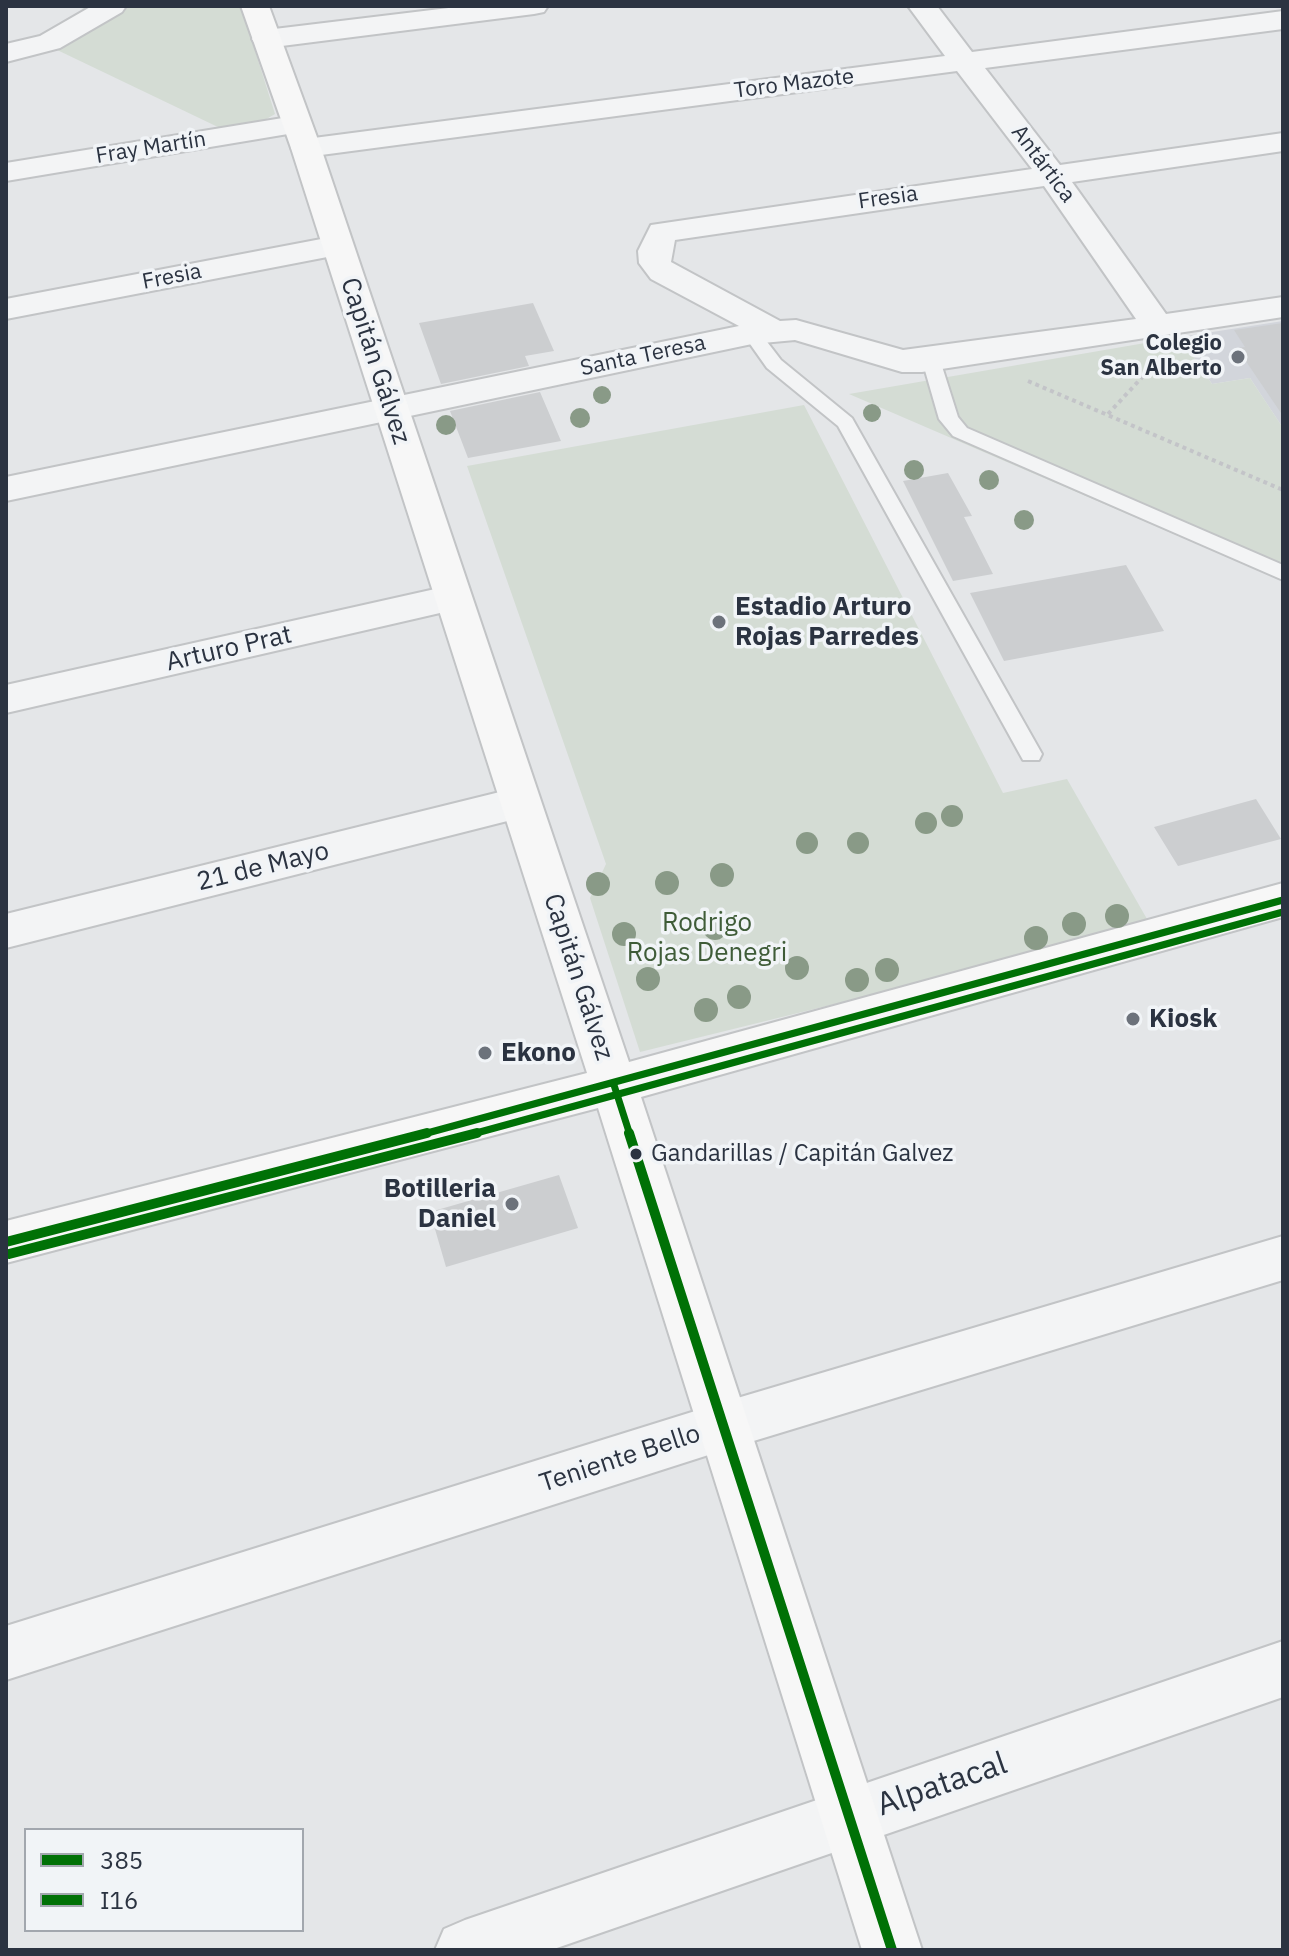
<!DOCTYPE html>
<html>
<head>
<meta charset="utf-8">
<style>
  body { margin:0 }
  #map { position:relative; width:1289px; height:1956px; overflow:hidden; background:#e4e6e8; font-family:"IBM Plex Sans",sans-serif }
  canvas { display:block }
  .frame { position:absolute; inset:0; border:8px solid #2b3341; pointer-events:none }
  .legend { position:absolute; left:24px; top:1828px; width:280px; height:104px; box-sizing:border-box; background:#f1f4f7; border:2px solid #a2a7ae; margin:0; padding:10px 14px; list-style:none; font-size:24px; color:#2b3341 }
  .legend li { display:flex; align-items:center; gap:16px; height:40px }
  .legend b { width:40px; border:2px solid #a2a7ae }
</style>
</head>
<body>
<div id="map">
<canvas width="1289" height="1956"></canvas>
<div class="frame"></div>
<ul class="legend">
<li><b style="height:10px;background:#007106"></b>385</li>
<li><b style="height:10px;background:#007106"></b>I16</li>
</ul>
</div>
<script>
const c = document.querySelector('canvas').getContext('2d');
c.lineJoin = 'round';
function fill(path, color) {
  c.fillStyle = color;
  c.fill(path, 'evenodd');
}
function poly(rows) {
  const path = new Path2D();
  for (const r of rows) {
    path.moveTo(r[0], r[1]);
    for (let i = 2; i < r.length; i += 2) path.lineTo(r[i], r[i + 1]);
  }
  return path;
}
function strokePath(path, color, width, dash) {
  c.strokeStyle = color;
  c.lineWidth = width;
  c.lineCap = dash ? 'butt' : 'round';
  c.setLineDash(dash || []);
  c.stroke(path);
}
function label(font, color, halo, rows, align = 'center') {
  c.font = font + ' "IBM Plex Sans",sans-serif';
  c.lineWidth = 7;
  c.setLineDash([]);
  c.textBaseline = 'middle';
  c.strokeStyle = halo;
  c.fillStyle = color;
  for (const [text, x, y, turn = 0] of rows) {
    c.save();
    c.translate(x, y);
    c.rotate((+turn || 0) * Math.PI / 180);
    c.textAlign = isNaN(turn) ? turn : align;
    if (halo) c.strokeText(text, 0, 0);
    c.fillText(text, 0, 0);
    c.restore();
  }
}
fill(poly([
  [1283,321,1283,428,1250,378,1212,384,1180,337]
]), '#d2d5db');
fill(poly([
  [76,6,241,6,275,114,263,121,220,128,53,48,104,17],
  [1180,337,1212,384,1250,378,1283,428,1283,581,849,394],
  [804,405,1003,793,1067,779,1151,926,640,1052,590,898,606,864,467,466]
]), '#d4dcd4');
fill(poly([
  [533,303,554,351,525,356,529,366,441,384,419,323],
  [1283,323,1283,416,1237,348,1245,347,1234,330],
  [540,392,561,441,468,458,450,411],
  [948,473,972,516,964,517,993,574,953,581,903,481],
  [1126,565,1164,631,1004,661,970,593],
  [1256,799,1281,839,1178,866,1154,827],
  [559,1175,578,1228,446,1267,430,1212]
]), '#ccced0');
const lane = poly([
  [752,328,758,330,781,360,852,418,1042,754,1039,760,1023,760,838,426,767,368,743,334,752,328],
  [931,354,940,360,958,417,967,428,1283,565,1283,580,953,436,939,419,922,360,931,354]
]);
const street = poly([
  [92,6,126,6,122,12,60,48,6,62,6,44,40,36,92,6],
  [465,6,548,6,544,12,534,14,266,48,256,45,252,39,256,33,266,30,465,6],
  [908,6,937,6,972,52,1283,11,1283,29,985,68,1060,165,1283,133,1283,151,1072,182,1166,314,1283,297,1283,317,922,372,902,372,795,340,752,344,6,501,6,477,739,326,651,279,639,263,638,251,651,225,1032,169,957,71,306,157,295,154,291,148,295,142,306,139,945,56,908,6],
  [1044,186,1136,319,903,350,796,320,780,321,671,262,675,240,1044,186],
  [295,116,306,119,310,125,306,131,6,181,6,163,295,116],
  [337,236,348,239,353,246,348,253,6,319,6,299,337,236],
  [453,585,466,589,472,598,466,607,6,713,6,685,453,585],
  [520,787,535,792,541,803,535,814,6,948,6,914,520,787],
  [1283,1236,1283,1280,724,1450,6,1680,6,1626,724,1402,1283,1236],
  [1283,1641,1283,1697,551,1950,435,1950,444,1929,465,1920,1283,1641]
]);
const secondary = poly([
  [241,6,269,6,321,148,629,1062,1283,883,1283,917,641,1097,922,1950,862,1950,598,1108,6,1263,6,1221,587,1073,291,148,241,6]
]);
strokePath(lane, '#c2c4c6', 4);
strokePath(street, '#c2c4c6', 4);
strokePath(secondary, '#c2c4c6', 4);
strokePath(poly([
  [1028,381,1283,490],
  [1108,414,1160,358]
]), '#c3c4c8', 4, [4, 4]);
fill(lane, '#f3f4f5');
fill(street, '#f3f4f5');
fill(secondary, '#f7f7f7');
strokePath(poly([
  [614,1085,630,1135],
  [420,1135,1283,900]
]), '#007106', 7);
strokePath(poly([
  [629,1133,892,1950],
  [6,1242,427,1133]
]), '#007106', 10);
strokePath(poly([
  [469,1135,1283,912]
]), '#007106', 7);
strokePath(poly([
  [9,1254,477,1133]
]), '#007106', 10);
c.fillStyle = '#899a87';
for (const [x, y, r] of [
  [602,395,9],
  [872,413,9],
  [580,418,10],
  [446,425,10],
  [914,470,10],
  [989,480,10],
  [1024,520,10],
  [952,816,11],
  [926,823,11],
  [807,843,11],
  [858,843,11],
  [722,875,12],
  [667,883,12],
  [598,884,12],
  [1117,916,12],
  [1074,924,12],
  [715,928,12],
  [624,934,12],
  [1036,938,12],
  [797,968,12],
  [887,970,12],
  [648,979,12],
  [857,980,12],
  [739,997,12],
  [706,1010,12]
]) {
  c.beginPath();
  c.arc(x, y, r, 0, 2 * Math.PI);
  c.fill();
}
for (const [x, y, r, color] of [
  [1238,357,8,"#6c727b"],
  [719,622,8,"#6c727b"],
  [1133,1019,8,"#6c727b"],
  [485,1053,8,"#6c727b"],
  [636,1154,7,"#2b3341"],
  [512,1204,8,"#6c727b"]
]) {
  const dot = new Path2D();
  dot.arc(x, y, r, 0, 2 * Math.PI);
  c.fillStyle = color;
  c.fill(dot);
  strokePath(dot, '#f1f4f7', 3);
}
label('22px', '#2b3341', '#f1f4f7', [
  ["Toro Mazote",794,84,-7],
  ["Fray Martín",151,148,-9],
  ["Antártica",1043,164,53],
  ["Fresia",888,198,-8],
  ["Fresia",172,277,-11],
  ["Santa Teresa",643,356,-12]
]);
label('bold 22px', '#2b3341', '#f1f4f7', [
  ["Colegio",1222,344],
  ["San Alberto",1222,369]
], 'right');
label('24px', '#2b3341', '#f1f4f7', [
  ["Gandarillas / Capitán Galvez",651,1154]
], 'left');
label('26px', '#2b3341', '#f1f4f7', [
  ["Capitán Gálvez",375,361,72],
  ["Arturo Prat",229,649,-13],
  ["21 de Mayo",263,867,-14],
  ["Capitán Gálvez",578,977,72],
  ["Teniente Bello",620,1459,-18]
]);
label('bold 26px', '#2b3341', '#f1f4f7', [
  ["Estadio Arturo",735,607],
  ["Rojas Parredes",735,637],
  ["Kiosk",1149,1019],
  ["Ekono",501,1053],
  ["Botilleria",496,1189,"right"],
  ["Daniel",496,1219,"right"]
], 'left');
label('26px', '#3f5c38', '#f1f4f7', [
  ["Rodrigo",707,923],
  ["Rojas Denegri",707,953]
]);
label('32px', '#2b3341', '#f1f4f7', [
  ["Alpatacal",942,1785,-19]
]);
</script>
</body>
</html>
